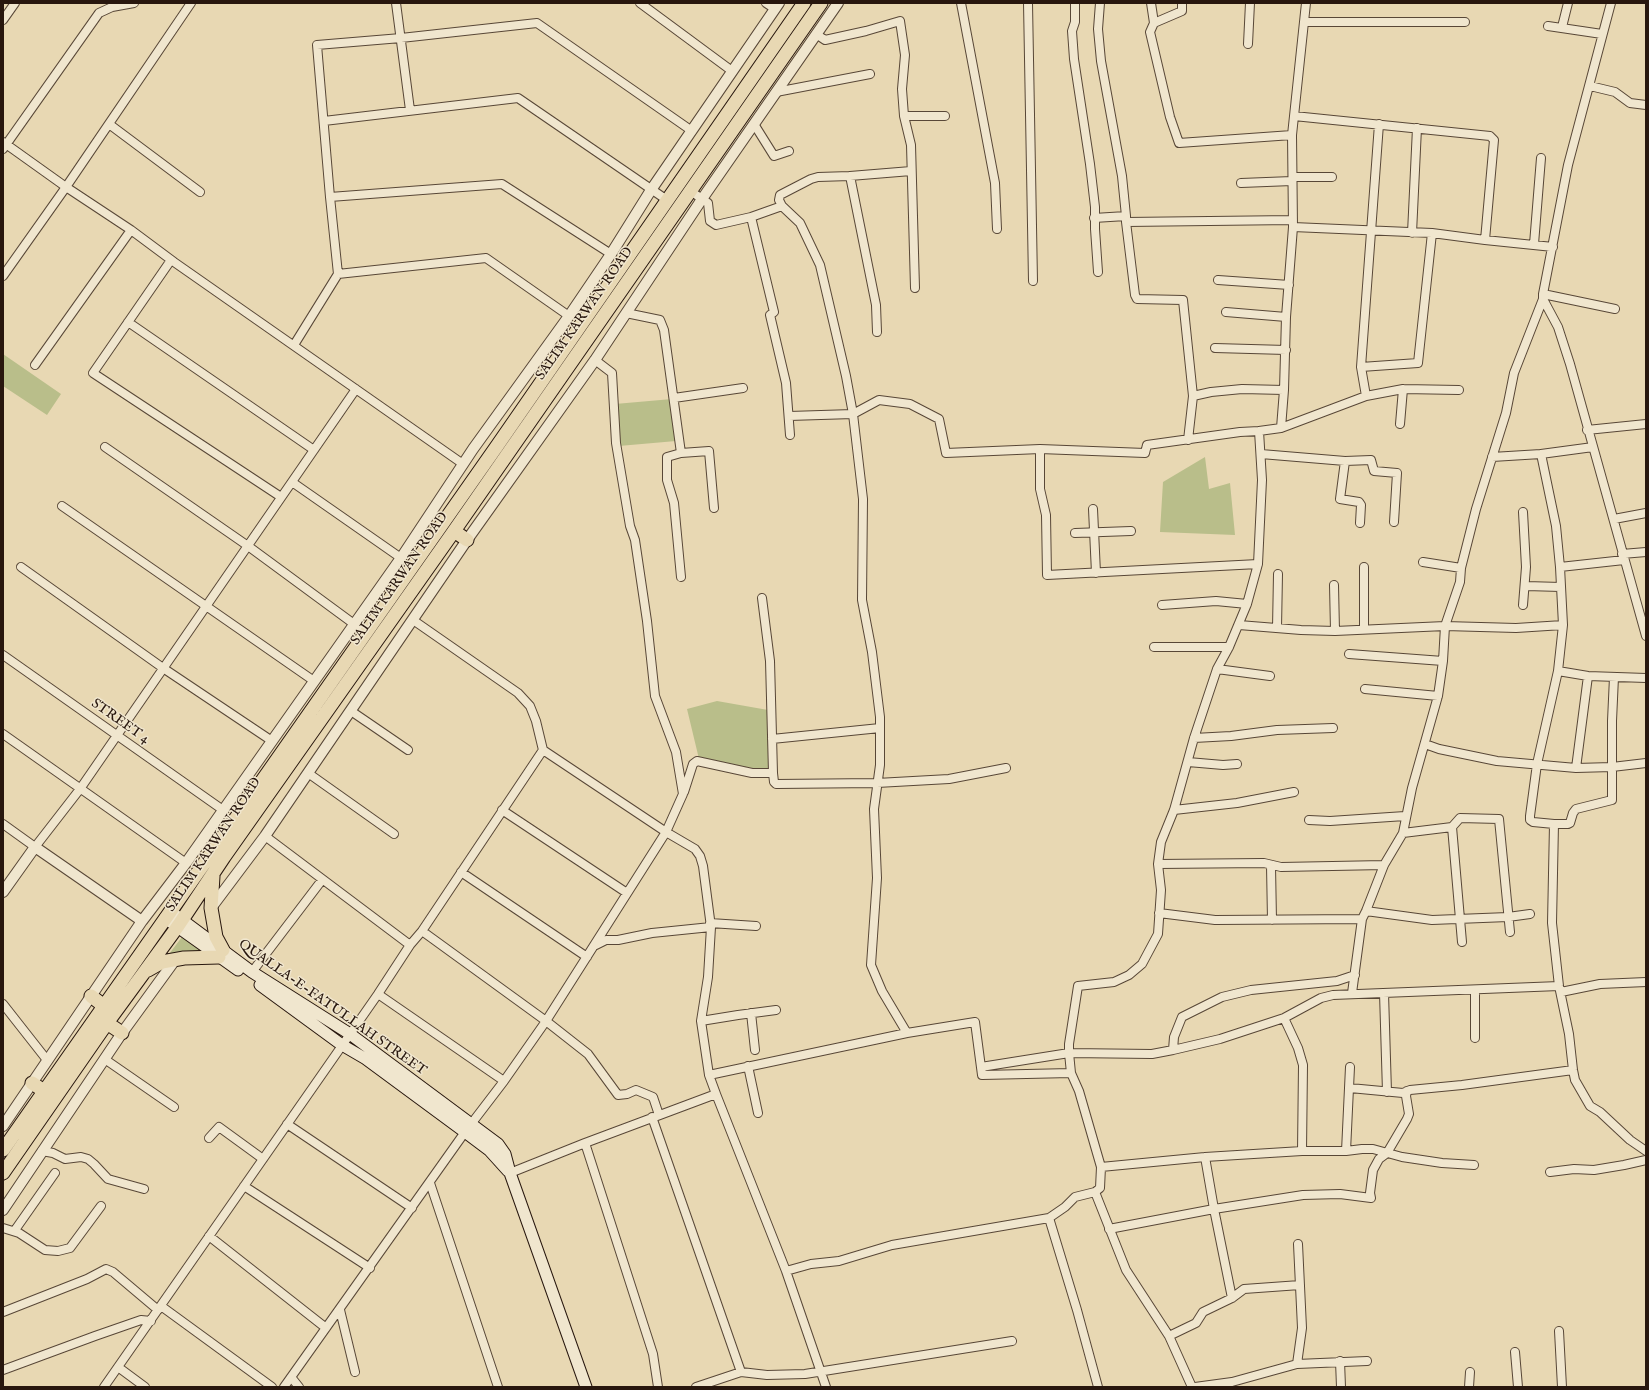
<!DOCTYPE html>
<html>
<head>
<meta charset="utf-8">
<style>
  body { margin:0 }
  #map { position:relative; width:1649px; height:1390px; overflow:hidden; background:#e8d8b3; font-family:"IM FELL English",serif }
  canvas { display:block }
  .frame { position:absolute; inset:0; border:4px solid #28170e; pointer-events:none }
</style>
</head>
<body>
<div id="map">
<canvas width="1649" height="1390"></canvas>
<div class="frame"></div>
</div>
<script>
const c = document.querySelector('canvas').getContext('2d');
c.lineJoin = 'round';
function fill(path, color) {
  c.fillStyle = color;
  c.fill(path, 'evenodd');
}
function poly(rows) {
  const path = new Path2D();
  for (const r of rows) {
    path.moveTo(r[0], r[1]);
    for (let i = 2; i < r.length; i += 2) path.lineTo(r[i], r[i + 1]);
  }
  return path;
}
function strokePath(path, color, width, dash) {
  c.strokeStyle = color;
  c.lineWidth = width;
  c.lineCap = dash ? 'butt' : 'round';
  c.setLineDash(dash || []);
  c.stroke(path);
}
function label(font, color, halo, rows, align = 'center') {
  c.font = font + ' "IM FELL English",serif';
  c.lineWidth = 3;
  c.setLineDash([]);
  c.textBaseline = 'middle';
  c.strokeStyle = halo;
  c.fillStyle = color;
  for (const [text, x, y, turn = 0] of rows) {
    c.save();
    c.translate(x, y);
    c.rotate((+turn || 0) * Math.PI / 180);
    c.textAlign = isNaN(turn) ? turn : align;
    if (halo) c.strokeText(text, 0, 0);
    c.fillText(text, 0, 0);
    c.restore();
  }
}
fill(poly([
  [3,354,61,394,47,415,3,386],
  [672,399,676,441,619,446,615,404],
  [1205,457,1209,489,1230,483,1235,535,1160,532,1163,482],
  [717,701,768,710,772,769,751,768,699,759,687,709],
  [182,937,207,952,166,958]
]), '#b9be8a');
const minor = poly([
  [396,3,410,110],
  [640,3,732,71],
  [766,3,775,9],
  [961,3,995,183,997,229],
  [1028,3,1033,281],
  [1075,3,1075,22,1072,31,1074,59,1090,164,1095,207,1095,229,1098,272],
  [1100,3,1098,29,1101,61,1122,176,1126,216,1126,222,1135,295,1137,299,1183,300,1193,396,1188,440],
  [1151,3,1154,23,1150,32,1170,117,1179,143,1292,135],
  [3,20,15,3],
  [1304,22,1465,22],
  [1154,23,1182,11,1182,3],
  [1548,26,1602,34],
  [1562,27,1568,3],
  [816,34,825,40,866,31,900,21,905,55,902,89,904,116,911,145,915,288],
  [1248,44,1250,3],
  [1590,86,1615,92,1630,103,1646,105],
  [776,92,870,74],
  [904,116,945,116],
  [1294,116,1490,136,1494,140,1485,240],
  [324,121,518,98,667,200],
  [109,124,200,192],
  [754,124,774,156,789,151],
  [3,142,66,187,131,230,174,262,463,464],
  [3,149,99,13,112,7,134,3],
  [850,176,876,305,877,332],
  [1293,177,1332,177],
  [1241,183,1292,181],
  [689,190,708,203,710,221,716,225,751,217,782,206,800,223,820,265,846,376,853,414,863,499,862,600,872,652,880,717,880,765,874,809,877,878,871,965,882,991,907,1033,975,1022,982,1075,1071,1073],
  [330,197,502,184,611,254],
  [782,206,779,200,780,195,811,179,818,177,850,176,911,171],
  [751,217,774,312,770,315,786,383,790,435],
  [1094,218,1126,216],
  [1126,222,1293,220],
  [1293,227,1432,233,1485,240,1553,247],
  [1412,233,1417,128],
  [1534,244,1541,158],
  [171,260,93,373,281,497],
  [338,274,330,197,317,45,401,38,537,23,692,131],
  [3,276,66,187,191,3],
  [1218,280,1289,285],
  [1543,294,1615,309],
  [1543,299,1558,327,1570,364,1646,636],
  [1226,312,1286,317],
  [626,313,660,320,664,330,681,453,667,457,667,480,674,503,681,577],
  [128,322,314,450],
  [294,345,338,274,486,258,569,316],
  [1215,348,1286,350],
  [35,365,131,230],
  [1361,367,1418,363,1432,233],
  [1193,396,1211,392,1242,389,1284,390],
  [1366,396,1361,367,1379,124],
  [674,398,743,388],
  [789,416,853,414,879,400,910,404,939,419,946,453,1040,449,1145,453,1147,445,1240,432,1259,431],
  [1400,424,1403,389],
  [1281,428,1284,390,1286,317,1293,227,1292,135,1306,3],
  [1587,430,1646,424],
  [105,447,248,546,354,624,367,631],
  [1040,449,1040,489,1046,515,1047,575,1258,564],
  [681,453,709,451,714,508],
  [1261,454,1345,461,1371,460,1374,471,1397,473,1394,522],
  [1541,454,1556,526,1560,567,1563,625,1558,671,1537,764,1530,816,1530,820,1533,822,1554,824,1552,923,1559,986,1569,1034,1573,1070,1575,1080,1590,1106,1600,1112,1630,1140,1646,1151],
  [1492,457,1541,454,1593,447],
  [1345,461,1340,499,1359,502,1361,505,1360,523],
  [292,482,401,558],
  [62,506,314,681],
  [1093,509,1096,573],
  [1523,512,1526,567,1523,605],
  [1614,519,1646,513],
  [1075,533,1131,531],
  [1622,554,1646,552],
  [1423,562,1461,568],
  [21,567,163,668,272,741],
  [1364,567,1364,628],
  [1560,567,1624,560],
  [1334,585,1335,631],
  [1526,586,1561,587],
  [762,598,770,661,773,773,774,782,776,784,877,783,949,779,1006,768],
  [1162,605,1216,601,1247,604],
  [413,620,518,693,530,706,536,721,543,750,666,832,695,849,700,856,703,866,711,927,708,977,701,1021,709,1075],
  [1239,625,1301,630,1335,631,1445,626,1516,628,1563,625],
  [1277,628,1278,574],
  [1154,647,1229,647],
  [1349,654,1443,661],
  [3,655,223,810],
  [1217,669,1270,676],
  [1558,671,1588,676,1646,678],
  [1365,689,1438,696],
  [351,711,408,750],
  [3,734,186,863],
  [1194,738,1231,736,1277,730,1333,728],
  [772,739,880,728],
  [1425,744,1439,749,1497,761,1576,768,1612,767,1646,763],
  [1188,762,1223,765,1237,764],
  [1576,768,1588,676],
  [308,773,394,834],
  [684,792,693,764,697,761,752,773,773,773],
  [502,810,627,893],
  [1174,810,1237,803,1294,792],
  [1309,820,1330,821,1405,816],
  [3,824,35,847,80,789,356,389],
  [1554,824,1568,824,1570,823,1573,813,1576,809,1612,800,1612,721,1614,677],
  [1452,827,1462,942],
  [1403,833,1452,827,1460,818,1499,819,1510,932],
  [265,836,410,945],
  [1158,864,1264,863,1281,867,1384,865],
  [1271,866,1272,920],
  [461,872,587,957],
  [1366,911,1432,920,1508,917,1530,914],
  [1159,913,1215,920,1362,919],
  [710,923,756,926],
  [422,931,546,1021,588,1054,618,1095,627,1094,636,1090,653,1097,659,1115],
  [596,945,606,940,618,940,652,933,711,927],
  [252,972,322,880],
  [1475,990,1475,1038],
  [1561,992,1600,984,1646,982],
  [1352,993,1362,919,1366,911,1384,865,1403,833,1412,788,1438,696,1443,661,1445,626,1460,582,1461,568,1476,509,1506,413,1514,373,1543,299,1543,294,1568,165,1611,3],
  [1384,993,1387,1092],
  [378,994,504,1081],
  [3,1004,47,1060],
  [751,1013,755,1050],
  [1284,1018,1298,1048,1303,1065,1302,1151],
  [701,1021,738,1015,776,1010],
  [1173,1050,1174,1037,1182,1017,1222,997,1251,990,1337,981,1355,975],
  [106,1060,174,1107],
  [748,1066,758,1113],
  [981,1067,1069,1053,1152,1054,1173,1050,1220,1039,1284,1018,1321,998,1333,995,1559,986],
  [1350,1088,1403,1093,1410,1090,1462,1085,1573,1070],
  [716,1094,709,1075,907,1033],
  [652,1117,741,1372],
  [287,1124,412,1208],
  [209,1138,219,1127,263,1159],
  [585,1143,653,1354,658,1387],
  [42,1151,53,1153,65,1159,81,1157,88,1159,94,1164,108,1179,144,1189],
  [1346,1151,1350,1067],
  [1205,1157,1214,1209,1232,1298],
  [1101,1167,1205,1157,1302,1151,1346,1151,1362,1149,1373,1149,1402,1157,1442,1163,1474,1165],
  [1550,1172,1574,1169,1594,1170,1624,1165,1646,1160],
  [510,1173,585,1143,716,1094,786,1271,826,1387],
  [430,1183,498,1387],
  [244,1186,370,1268],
  [1095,1192,1075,1197,1065,1207,1049,1218,1077,1310,1098,1387],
  [3,1228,19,1233,45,1250,58,1251,70,1248,101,1206],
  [1109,1229,1214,1209,1303,1195,1340,1194,1371,1198,1370,1193,1373,1170,1379,1159,1387,1153,1407,1119,1409,1114,1406,1096,1407,1091],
  [15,1230,55,1173],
  [209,1236,326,1328],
  [786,1271,811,1264,839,1261,892,1245,1049,1218],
  [161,1306,272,1387],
  [340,1310,355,1372],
  [3,1312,87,1279,106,1269,113,1272,158,1310],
  [1559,1331,1562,1387],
  [1169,1336,1196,1323,1203,1312,1232,1298,1244,1289,1300,1285],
  [1515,1352,1518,1387],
  [1340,1361,1341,1387],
  [1297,1364,1302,1328,1298,1244],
  [118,1367,145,1387],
  [3,1370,95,1336,141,1320,151,1321],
  [291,1377,299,1387],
  [104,1387,378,994,410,945,422,931,543,750],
  [284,1387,465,1132,504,1081,546,1021,666,832,683,794,676,752,655,696,647,621,635,540,630,526,616,443,612,373,595,360],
  [696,1387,741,1372,767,1375,805,1374,1012,1341],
  [1192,1387,1169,1336,1126,1270,1095,1192,1100,1188,1101,1167,1079,1091,1071,1073,1069,1053,1069,1044,1078,986,1114,982,1129,975,1142,964,1158,934,1161,890,1158,864,1161,842,1174,810,1194,738,1217,669,1229,647,1247,604,1258,564,1262,480,1259,431,1281,428,1366,396,1403,389,1459,390],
  [1195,1387,1232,1382,1297,1364,1367,1361],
  [1469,1387,1470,1372]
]);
const tertiary = poly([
  [3,892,35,847,142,921],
  [211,908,265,836,467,540,595,360,702,199,838,3],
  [3,1126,142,921,186,863,401,558,473,449,569,316,611,254,651,190,779,3],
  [3,1210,122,1033,175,960]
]);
const secondary = poly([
  [170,911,252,972,350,1034,498,1144,505,1154,510,1173,586,1387],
  [165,918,238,970],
  [260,985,342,1045,366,1059,465,1132,489,1150,508,1171]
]);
const primary = poly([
  [454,531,467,540],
  [213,876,211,908,216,937,223,950],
  [148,970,162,962,184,958,219,957],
  [91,996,104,1006],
  [107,1023,122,1033],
  [32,1083,44,1091],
  [3,1150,497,446,804,3],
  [3,1173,107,1023,178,926,224,857,454,531,821,3]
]);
strokePath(minor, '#584737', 10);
strokePath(tertiary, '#584737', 12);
strokePath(secondary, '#28170e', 13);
strokePath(primary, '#28170e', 15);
strokePath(minor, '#f0e6ce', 8);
strokePath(tertiary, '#f0e6ce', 10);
strokePath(secondary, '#f0e6ce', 11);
strokePath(primary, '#e8d8b3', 13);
label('14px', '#28170e', '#f0e6ce', [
  ["SALIM KARWAN ROAD",585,314,-55],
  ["SALIM KARWAN ROAD",400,579,-55],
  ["STREET 4",120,722,35],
  ["SALIM KARWAN ROAD",214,845,-56],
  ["QUALLA-E-FATULLAH STREET",332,1008,35]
]);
</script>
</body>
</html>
